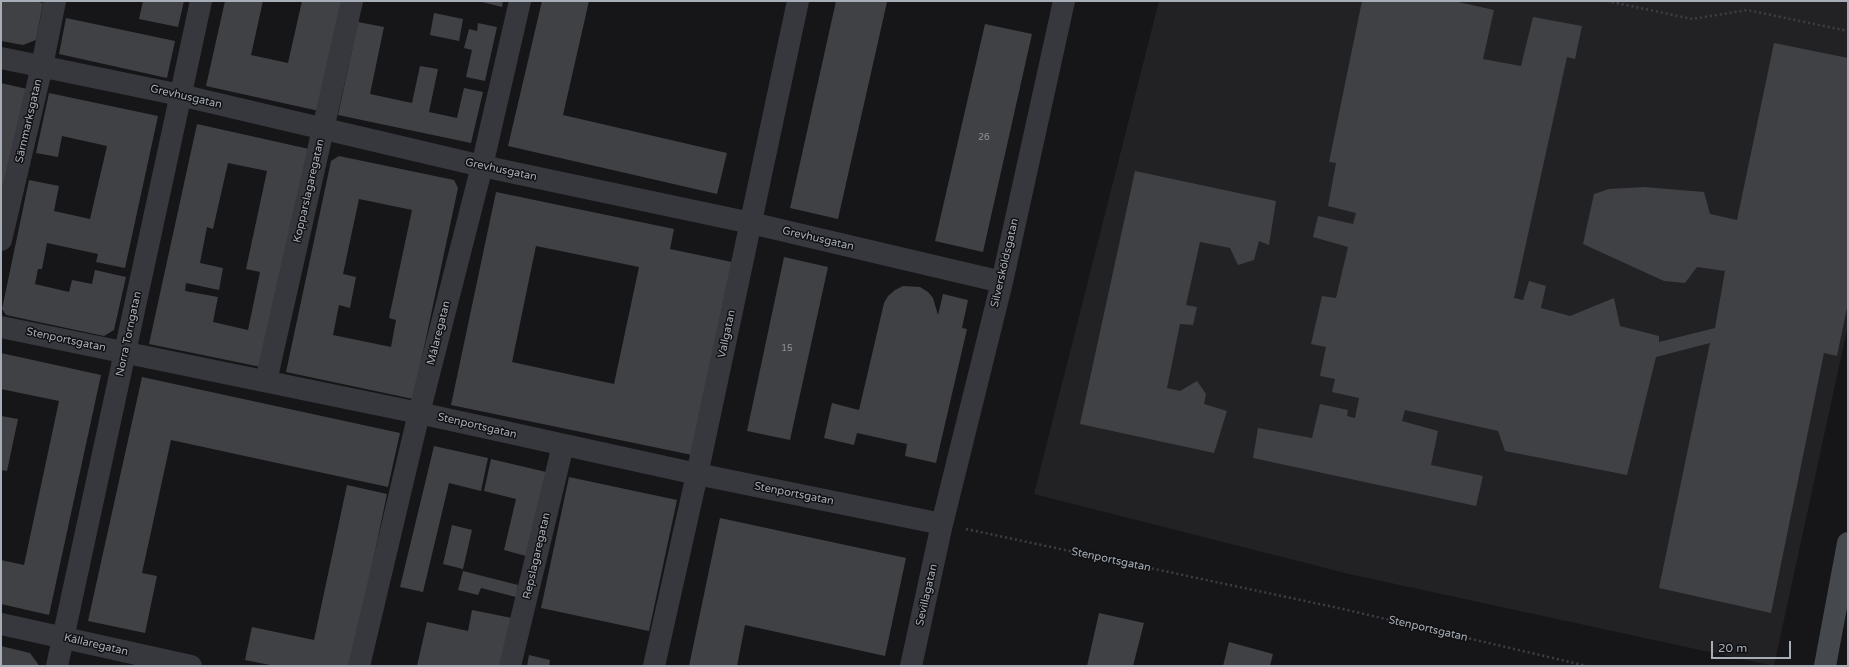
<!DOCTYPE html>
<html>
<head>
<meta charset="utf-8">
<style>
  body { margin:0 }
  #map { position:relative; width:1849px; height:667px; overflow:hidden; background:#161618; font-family:"Varela Round",sans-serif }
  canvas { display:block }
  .frame { position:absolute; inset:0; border:2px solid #a7aeb8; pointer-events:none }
  .scale { position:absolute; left:1711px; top:641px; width:80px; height:18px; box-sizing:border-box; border:2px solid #a7aeb8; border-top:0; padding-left:5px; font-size:12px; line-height:14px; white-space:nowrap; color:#a7aeb8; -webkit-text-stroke:3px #111113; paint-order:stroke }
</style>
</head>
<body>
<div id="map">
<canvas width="1849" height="667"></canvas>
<div class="frame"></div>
<div class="scale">20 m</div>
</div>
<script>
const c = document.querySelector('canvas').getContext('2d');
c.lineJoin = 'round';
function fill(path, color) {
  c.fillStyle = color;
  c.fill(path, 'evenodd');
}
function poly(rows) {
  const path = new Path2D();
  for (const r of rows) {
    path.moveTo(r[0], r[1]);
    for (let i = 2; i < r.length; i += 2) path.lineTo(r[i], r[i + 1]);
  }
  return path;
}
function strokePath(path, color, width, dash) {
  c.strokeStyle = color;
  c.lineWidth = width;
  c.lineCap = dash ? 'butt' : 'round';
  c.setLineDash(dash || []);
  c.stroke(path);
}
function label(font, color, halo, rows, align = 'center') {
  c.font = font + ' "Varela Round",sans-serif';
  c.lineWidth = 3;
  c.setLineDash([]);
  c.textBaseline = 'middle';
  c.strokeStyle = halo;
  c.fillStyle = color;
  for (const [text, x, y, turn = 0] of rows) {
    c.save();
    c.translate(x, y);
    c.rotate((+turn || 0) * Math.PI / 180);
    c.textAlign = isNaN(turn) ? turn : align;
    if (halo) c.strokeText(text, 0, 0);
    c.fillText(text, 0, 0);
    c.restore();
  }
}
fill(poly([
  [1159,1,1848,1,1848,325,1774,666,1349,574,1034,494]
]), '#222225');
fill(poly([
  [1,1,34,1,43,3,36,40,23,45,1,41],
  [143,1,184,1,178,27,139,19],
  [225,1,263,1,251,55,288,63,302,1,343,1,319,111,206,86],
  [478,1,503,1,502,7],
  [542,1,589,1,563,115,727,153,717,194,508,146],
  [836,1,887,2,838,219,790,208],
  [1362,1,1454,1,1494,10,1483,59,1521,66,1533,17,1582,26,1575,59,1567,57,1514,298,1523,300,1529,281,1546,286,1541,308,1570,316,1614,298,1620,326,1659,336,1659,342,1715,328,1725,271,1697,267,1685,283,1664,281,1583,244,1594,194,1609,189,1644,187,1704,192,1710,214,1737,220,1774,43,1848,58,1848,303,1837,356,1824,353,1771,613,1659,588,1710,343,1656,357,1627,475,1505,451,1498,431,1405,410,1402,421,1438,431,1431,465,1483,476,1476,506,1253,458,1258,428,1312,438,1320,404,1348,410,1347,416,1355,418,1359,398,1332,392,1335,379,1320,376,1326,347,1311,344,1322,296,1336,298,1348,247,1313,237,1318,216,1353,224,1356,213,1328,206,1336,163,1329,162],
  [434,13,463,19,459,41,430,35],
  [66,18,175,41,167,78,59,54],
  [358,22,384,27,370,94,412,103,420,66,438,69,429,112,457,118,464,88,483,92,471,143,338,115],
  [478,23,497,27,485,81,466,77,472,50,464,48,469,29,477,31],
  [985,24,1032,34,983,252,935,241],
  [1,83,27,89,1,202],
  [49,93,158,116,125,268,96,262,98,254,47,243,42,269,38,269,35,284,69,292,72,280,92,284,95,270,126,277,114,330,104,336,6,315,2,309,29,180,59,186,54,211,90,219,107,146,62,136,58,157,36,153],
  [197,124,309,149,261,367,149,344],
  [228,163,267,171,246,269,260,272,248,330,213,322,218,297,185,291,186,283,219,290,223,268,200,263,207,227,213,229],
  [339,156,454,180,458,188,413,399,286,372,331,161],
  [359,199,412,210,389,318,396,320,391,347,333,335,339,305,350,308,356,277,343,274],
  [1135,171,1276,201,1269,245,1259,241,1254,260,1238,265,1230,248,1200,242,1186,305,1197,307,1193,325,1180,324,1167,388,1180,391,1197,381,1206,394,1204,404,1227,411,1214,453,1080,424],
  [496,192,674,229,670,249,732,262,692,455,451,405],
  [536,246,639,267,614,384,512,362],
  [784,257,828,267,790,440,747,431],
  [903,286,920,287,928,292,933,298,938,315,943,294,968,300,962,328,967,329,936,463,905,456,907,444,857,433,854,445,824,438,832,403,859,410,884,303,888,296,895,290],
  [1,353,101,375,49,615,1,604,1,560,24,565,59,401,1,389],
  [142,377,400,433,388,487,171,440,142,573,157,576,145,633,88,621],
  [1,416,18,419,7,471,1,470],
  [434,446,488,458,481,491,449,483,423,592,400,587],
  [491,459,546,472,526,556,504,550,516,499,484,491],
  [569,477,677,500,649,631,541,608],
  [347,485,387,494,351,666,275,666,245,660,252,627,314,640],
  [720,518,906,558,885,656,745,625,737,666,689,666],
  [452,525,472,530,463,569,443,564],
  [463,571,518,585,516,597,481,588,478,595,458,590],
  [472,610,512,618,501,666,417,666,427,622,468,631],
  [1099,613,1144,623,1133,666,1087,666],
  [1229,642,1273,654,1270,666,1223,666],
  [1,646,30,653,38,664,38,666,1,666],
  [529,655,550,660,549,666,527,666]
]), '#404145');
strokePath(poly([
  [1607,1,1692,19,1747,10,1848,31],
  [966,529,1343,609,1587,666]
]), '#3d3f44', 2.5, [2, 3]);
strokePath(poly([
  [1,58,180,95,482,166,751,223,1002,282],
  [1,240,42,66,55,1],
  [1,327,419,413,697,474,942,524],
  [266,381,352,1],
  [1,624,191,666],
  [57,666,201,1],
  [359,666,419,413,482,166,520,1],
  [510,666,563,445],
  [654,666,698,470,798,1],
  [911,666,942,524,1002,282,1064,1]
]), '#37383d', 22);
strokePath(poly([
  [1825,666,1848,543]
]), '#45484d', 22);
label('9px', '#8d939b', null, [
  ["26",984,138],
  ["15",787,349]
]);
label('11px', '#a7aeb8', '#111113', [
  ["Grevhusgatan",186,97,13],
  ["Särnmarksgatan",29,121,-77],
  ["Grevhusgatan",501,170,12],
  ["Kopparslagaregatan",309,191,-77],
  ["Grevhusgatan",818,239,13],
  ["Silversköldsgatan",1005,263,-77],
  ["Målaregatan",439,333,-76],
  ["Norra Torngatan",129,334,-78],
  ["Vallgatan",727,334,-78],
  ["Stenportsgatan",66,340,12],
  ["Stenportsgatan",477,426,13],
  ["Stenportsgatan",794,494,11],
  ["Repslagaregatan",537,556,-77],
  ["Stenportsgatan",1111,560,12],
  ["Sevillagatan",927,595,-77],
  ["Stenportsgatan",1428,629,13],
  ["Källaregatan",96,645,13]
]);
</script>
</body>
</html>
